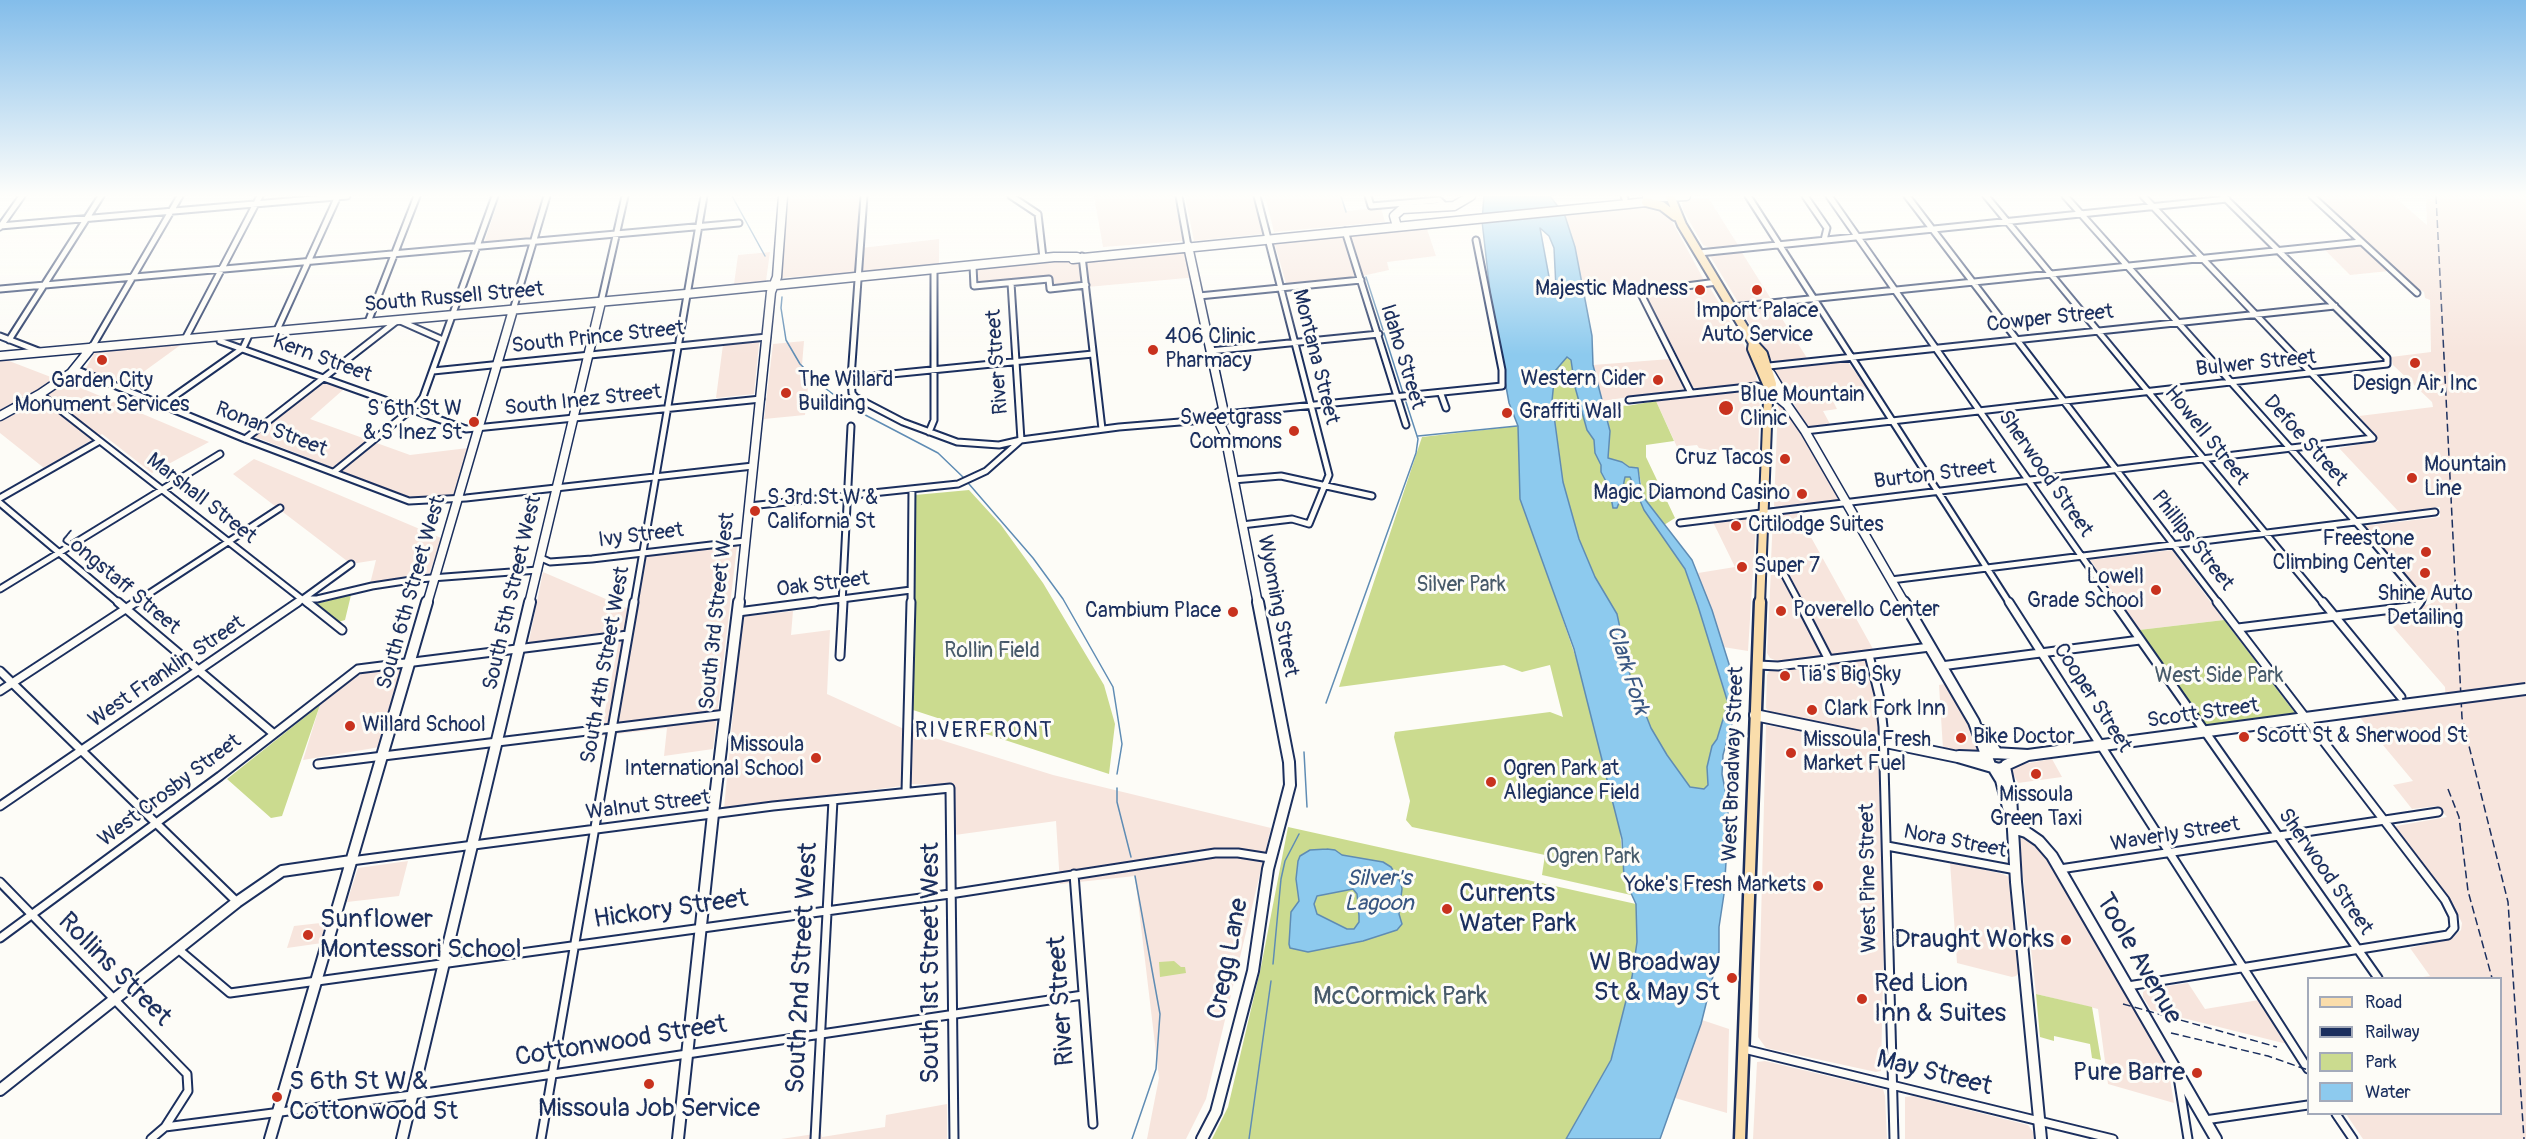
<!DOCTYPE html>
<html>
<head>
<meta charset="utf-8">
<style>
  body { margin:0 }
  #map { position:relative; width:2526px; height:1139px; overflow:hidden; background:#fdfcf7; font-family:Pangolin,sans-serif }
  canvas { display:block }
  .legend { position:absolute; left:2307px; top:977px; width:195px; height:138px; box-sizing:border-box; background:#fdfcf7; border:2px solid #a3aaba; margin:0; padding:8px 10px; list-style:none; font-size:18px; color:#1b2f5e }
  .legend li { display:flex; align-items:center; gap:12px; height:30px }
  .legend b { width:30px; border:2px solid #a3aaba }
</style>
</head>
<body>
<div id="map">
<canvas width="2526" height="1139"></canvas>
<ul class="legend">
<li><b style="height:8px;background:#faddab"></b>Road</li>
<li><b style="height:8px;background:#1b2f5e"></b>Railway</li>
<li><b style="height:16px;background:#cbdb8f"></b>Park</li>
<li><b style="height:16px;background:#8dcaee"></b>Water</li>
</ul>
</div>
<script>
const c = document.querySelector('canvas').getContext('2d');
c.lineJoin = 'round';
function fill(path, color) {
  c.fillStyle = color;
  c.fill(path, 'evenodd');
}
function poly(rows) {
  const path = new Path2D();
  for (const r of rows) {
    if (r.length === 3) {
      path.moveTo(r[0] + r[2], r[1]);
      path.arc(r[0], r[1], r[2], 0, 2 * Math.PI);
      continue;
    }
    path.moveTo(r[0], r[1]);
    for (let i = 2; i < r.length; i += 2) path.lineTo(r[i], r[i + 1]);
  }
  return path;
}
function strokePath(path, color, width, dash) {
  c.strokeStyle = color;
  c.lineWidth = width;
  c.lineCap = dash ? 'butt' : 'round';
  c.setLineDash(dash || []);
  c.stroke(path);
}
function label(font, color, halo, rows, align = 'center') {
  c.font = font + ' Pangolin,sans-serif';
  c.lineWidth = 6;
  c.setLineDash([]);
  c.textBaseline = 'middle';
  c.strokeStyle = halo;
  c.fillStyle = color;
  for (const [text, x, y, turn = 0] of rows) {
    c.save();
    c.translate(x, y);
    c.rotate((+turn || 0) * Math.PI / 180);
    c.textAlign = isNaN(turn) ? turn : align;
    if (halo) c.strokeText(text, 0, 0);
    c.fillText(text, 0, 0);
    c.restore();
  }
}
fill(poly([
  [500,196,543,196,530,238,484,243],
  [788,196,864,196,861,248,939,239,939,266,781,278],
  [1094,196,1174,196,1183,241,1103,247],
  [1185,196,1253,196,1263,234,1194,241],
  [1265,196,1339,196,1347,211,1381,208,1385,222,1274,232],
  [2316,196,2393,196,2427,225,2426,196,2526,196,2526,1139,2363,1139,2346,1114,2500,1114,2500,978,2416,978,2430,976,2410,948,2452,938,2461,930,2462,923,2451,900,2396,829,2396,826,2447,817,2437,806,2412,809,2393,785,2413,781,2357,714,2446,704,2445,687,2380,612,2431,604,2364,526,2440,517,2440,507,2399,512,2339,448,2379,441,2359,416,2433,407,2432,402,2393,365,2391,357,2431,352,2430,300,2425,298,2424,292,2414,287],
  [1688,199,1709,199,1738,245,1710,248,1703,245,1683,210,1682,202],
  [1650,206,1657,207,1669,216,1704,280,1634,288,1632,284,1583,289,1575,247,1564,215],
  [1426,226,1436,256,1387,262,1389,270,1362,276,1286,283,1274,242],
  [2360,245,2362,246,2389,271,2350,275,2323,248],
  [1192,249,1198,277,1054,290,1053,276,969,285,969,270],
  [1741,251,1771,299,1738,302,1710,256],
  [770,252,766,281,734,284,738,255],
  [1709,286,1751,357,1755,367,1757,382,1700,389,1693,387,1645,296,1645,294],
  [1774,306,1807,358,1776,362,1770,359,1743,313,1745,309],
  [760,334,754,394,716,398,724,337],
  [186,341,124,386,85,370,96,350],
  [804,341,801,377,809,377,805,415,764,419,773,344],
  [0,359,4,359,56,379,0,412],
  [1670,359,1684,389,1602,401,1593,365],
  [1847,361,1868,389,1829,393,1837,409,1823,411,1830,424,1811,427,1806,425,1791,399,1781,390,1775,370],
  [67,382,209,442,152,473,102,434,44,468,0,433,0,420],
  [323,382,344,389,310,419,410,455,468,448,454,495,417,498,402,495,253,436],
  [1751,390,1757,391,1760,397,1758,459,1699,448,1697,445,1677,447,1656,401],
  [1778,403,1784,405,1837,496,1837,499,1835,501,1779,508,1774,506],
  [254,459,441,538,430,573,370,584,376,560,351,564,233,474],
  [1797,512,1873,649,1830,655,1786,568,1771,561,1773,516],
  [1751,518,1756,523,1748,651,1723,647,1698,573,1735,567,1713,522],
  [737,546,713,749,664,756,667,728,600,736,619,640,528,646,543,572,636,612,646,556],
  [2172,550,2224,620,2139,630,2090,560],
  [1771,569,1780,573,1823,656,1777,661,1770,658,1767,653],
  [793,611,791,635,830,630,827,694,904,729,902,786,724,809,742,617],
  [1865,660,1867,662,1877,699,1879,731,1876,734,1771,714,1766,708,1767,675,1769,671],
  [404,667,380,747,303,760,320,705,340,686,365,672],
  [1944,684,1980,744,1981,751,1979,753,1943,749,1939,685],
  [1766,725,1874,745,1878,752,1884,933,1881,1071,1876,1072,1766,1048,1758,1037],
  [909,730,1053,775,1271,828,1206,1099,1186,1139,1147,1139,1159,1078,1135,876,1060,884,1056,821,955,835,953,791,950,785,909,784],
  [2052,759,2062,777,2018,783,2010,768,2012,766],
  [2022,837,2030,839,2045,854,2131,1002,2168,1067,2174,1103,2108,1084,2098,1009,2036,994,2019,841],
  [408,861,399,896,347,902,358,868],
  [1950,862,2003,874,2009,877,2019,973,2016,976,2012,977,1957,963],
  [329,922,322,943,287,948,294,926],
  [2188,983,2205,1009,2259,1000,2287,1044,2151,1010,2143,997,2143,992,2147,989],
  [1702,1020,1729,1029,1727,1113,1675,1098],
  [1765,1061,1883,1089,1885,1096,1887,1139,1753,1139,1757,1062],
  [1913,1096,2028,1125,2034,1133,2035,1139,1905,1139,1905,1097],
  [947,1104,947,1139,781,1139,821,1133,822,1137,885,1127,886,1115]
]), '#f7e5dd');
fill(poly([
  [1567,357,1571,360,1575,387,1587,430,1594,440,1595,453,1602,465,1601,472,1609,487,1613,508,1617,508,1621,497,1625,476,1630,477,1634,491,1685,569,1698,606,1728,703,1717,739,1712,746,1707,767,1708,785,1704,789,1690,788,1667,755,1651,728,1630,675,1617,614,1595,577,1579,539,1563,482,1552,401,1555,371],
  [1656,401,1674,441,1646,445,1646,457,1675,518,1664,525,1644,498,1638,468,1629,467,1622,462,1608,458,1610,431,1605,405,1614,404,1627,406],
  [1518,426,1520,494,1578,664,1620,830,1624,878,1631,895,1542,875,1545,855,1412,827,1406,820,1410,801,1394,737,1395,732,1550,712,1563,717,1550,665,1522,672,1504,665,1339,687,1422,437],
  [969,490,1001,525,1043,583,1104,685,1115,724,1109,774,913,710,915,495],
  [351,595,345,620,338,622,315,604],
  [2224,620,2295,713,2205,725,2139,630],
  [320,705,282,816,271,818,227,779],
  [1288,827,1636,904,1637,942,1632,977,1611,1060,1566,1139,1212,1139,1228,1107,1261,967],
  [1174,961,1181,967,1185,967,1186,973,1160,977,1159,962],
  [2036,994,2092,1007,2101,1060,2092,1058,2090,1044,2054,1036,2054,1041,2040,1037]
]), '#cbdb8f');
const water = poly([
  [1484,196,1550,196,1565,216,1575,247,1592,336,1593,365,1610,431,1608,458,1622,462,1629,467,1638,468,1640,484,1644,498,1692,560,1712,610,1734,680,1736,709,1723,755,1722,774,1728,804,1728,830,1724,894,1719,927,1719,952,1701,1024,1660,1139,1566,1139,1611,1060,1632,977,1637,942,1636,904,1624,878,1622,839,1574,649,1520,499,1518,426,1509,403,1492,309,1482,221,1484,196],
  [1540,228,1549,236,1554,248,1556,288,1552,293,1540,228],
  [1567,357,1571,360,1575,387,1587,430,1594,440,1595,453,1601,465,1601,472,1609,487,1613,508,1617,508,1621,497,1625,477,1630,477,1644,510,1685,569,1698,606,1728,703,1717,739,1712,746,1707,767,1708,785,1704,789,1690,787,1667,755,1651,728,1630,675,1617,614,1595,577,1579,539,1563,482,1552,401,1555,371,1567,357],
  [1327,849,1335,850,1342,855,1383,862,1391,867,1401,883,1402,889,1399,914,1402,924,1397,930,1363,941,1308,952,1290,948,1289,944,1291,912,1299,901,1296,879,1298,861,1300,856,1310,850,1327,849],
  [1353,889,1357,894,1359,916,1359,922,1354,929,1347,929,1317,914,1314,904,1317,896,1353,889]
]);
fill(water, '#8dcaee');
strokePath(water, '#5f8cb4', 1.5);
strokePath(poly([
  [732,196,765,256],
  [1341,196,1346,212],
  [1366,277,1383,330],
  [782,297,781,308,786,340,800,364,825,388,850,407,938,453,964,478],
  [1384,333,1403,393],
  [1418,436,1517,426],
  [969,484,1033,558,1063,599,1113,687,1122,744,1117,774],
  [1326,703,1416,453,1418,439,1406,402],
  [1304,752,1307,807],
  [1117,788,1117,802,1131,857],
  [1273,964,1281,879,1285,861,1299,834],
  [1132,1139,1156,1069,1160,1014,1135,876],
  [1249,1139,1271,981]
]), '#5f8cb4', 1.5);
const streetFar1 = poly([
  [864,196,851,378,852,393,855,397,903,422,957,442,999,445,1021,440,1011,283],
  [1011,196,1038,214,1043,258],
  [1179,196,1188,246],
  [1368,196,1371,206,1439,200,1446,207],
  [1624,196,1625,199],
  [1748,196,2010,604],
  [1805,196,1827,228,1824,240],
  [1829,196,2115,604],
  [1907,196,2219,604],
  [1986,196,2324,604],
  [2065,196,2364,531,2422,600,2419,604],
  [2312,196,2417,293],
  [0,226,347,196],
  [0,227,22,196],
  [1345,231,1406,425],
  [1699,253,2227,199],
  [1082,256,1102,429],
  [973,266,974,286,1049,279,1050,289,1086,285],
  [0,289,739,223],
  [1199,296,1361,280],
  [601,302,625,196],
  [1732,307,2361,242],
  [513,310,547,196],
  [368,322,417,196],
  [277,330,338,196],
  [0,336,41,352],
  [185,339,260,196],
  [9,340,101,196],
  [220,341,466,429,761,399],
  [92,347,180,196],
  [1210,351,1379,334],
  [1769,366,2335,306],
  [75,369,245,439,409,501,466,498,753,466],
  [433,371,767,337],
  [851,378,1093,354],
  [1691,393,1640,292,1717,282],
  [40,394,308,604],
  [1441,394,1446,408],
  [1629,400,1757,386,1770,391],
  [162,405,243,348,250,333],
  [1226,414,1502,386,1502,370,1476,240],
  [1805,431,2387,364,2387,358,2223,196],
  [929,432,934,420,934,270],
  [245,439,398,320,443,340],
  [334,472,418,404,423,397,495,196],
  [1233,480,1281,476,1372,496],
  [0,498,98,442],
  [0,503,120,604],
  [749,506,958,484,986,471,1021,440,1119,427,1217,419],
  [1680,523,2373,438,2143,196],
  [1242,525,1292,519,1309,524,1329,475,1257,196],
  [541,558,550,562,592,559,745,541],
  [1762,561,1784,574,1800,604],
  [1891,580,2435,512],
  [0,589,220,454],
  [303,599,317,599,372,586,418,579,538,570],
  [133,604,280,508],
  [296,604,351,564],
  [634,604,704,196],
  [803,604,911,590],
  [842,604,851,426],
  [911,604,912,489]
]);
const street = poly([
  [118,602,274,734],
  [307,602,342,630],
  [1799,602,1829,660],
  [2009,602,2308,1069],
  [2114,602,2378,978],
  [2323,602,2401,697],
  [738,612,815,602],
  [2238,628,2417,606,2420,602],
  [1869,655,1880,699,1883,727,1894,1139],
  [840,656,843,602],
  [1758,665,1778,666,1930,647],
  [1941,666,2140,640],
  [0,671,237,902],
  [0,691,136,602],
  [318,764,726,714],
  [906,792,911,602],
  [0,806,298,602],
  [1887,846,2016,870],
  [351,861,773,806,950,788,954,1139],
  [2060,869,2438,812],
  [1074,874,1093,1124],
  [0,882,187,1074,188,1091,165,1127,151,1139],
  [0,938,220,776,358,669,628,635],
  [178,949,230,993,950,894,1215,853,1238,853,1270,858],
  [2128,986,2448,935,2454,928,2453,916,2445,900,2217,602],
  [1744,1049,2113,1139],
  [2178,1077,2188,1139],
  [2336,1114,2353,1139],
  [2205,1120,2308,1105],
  [165,1127,412,1095,1083,995],
  [541,1139,634,602],
  [815,1139,833,800]
]);
const secondaryFar1 = poly([
  [1647,198,1686,196],
  [1396,223,1394,216,1402,209,1454,206,1471,196],
  [1188,246,1224,413],
  [1073,259,1628,204,1646,202,1651,199],
  [0,356,686,294,1054,257,1077,257],
  [1771,374,1786,399],
  [1770,391,1787,405,1805,431,1905,604],
  [1221,417,5],
  [0,416,40,394,71,373,92,347],
  [1218,420,1225,435,1258,604],
  [427,604,513,310],
  [529,604,601,302],
  [739,604,771,292,777,277,783,196]
]);
const secondary = poly([
  [1904,602,1974,722,1990,765],
  [1755,715,1958,757,1999,769,2005,767],
  [1982,731,1997,753],
  [1986,755,1994,753,2028,755,2403,705],
  [1959,756,1986,757],
  [2006,765,2028,755],
  [1993,767,2001,780,2009,811],
  [2005,767,2011,796,2016,882,2041,1139],
  [2013,828,2026,832,2039,841,2052,856,2216,1139],
  [0,1090,237,902,282,871,351,861],
  [270,1139,427,602],
  [402,1139,530,602],
  [678,1139,713,814,739,602],
  [1202,1139,1216,1112,1253,971,1268,869,1290,785,1289,762,1258,602]
]);
const primaryFar1 = poly([
  [1670,196,1682,225,1753,343,1763,354,1772,384,1768,400,1760,604],
  [1646,202,1662,206,1675,216],
  [1753,343,1752,349,1770,391]
]);
const primary = poly([
  [1740,1139,1760,602]
]);
strokePath(streetFar1, '#1b2f5e', 9);
strokePath(street, '#1b2f5e', 11);
strokePath(secondaryFar1, '#1b2f5e', 11);
strokePath(secondary, '#1b2f5e', 14);
strokePath(primaryFar1, '#1b2f5e', 12);
strokePath(primary, '#1b2f5e', 15);
strokePath(streetFar1, '#fdfcf7', 5);
strokePath(street, '#fdfcf7', 7);
strokePath(secondaryFar1, '#fdfcf7', 8);
strokePath(secondary, '#fdfcf7', 10);
strokePath(primaryFar1, '#faddab', 8);
strokePath(primary, '#faddab', 10);
strokePath(poly([
  [2436,196,2462,718,2508,902,2524,1139],
  [2448,789,2459,817,2468,891,2492,978],
  [2123,1004,2277,1047],
  [2171,1033,2268,1056,2308,1070]
]), '#1b2f5e', 1.5, [8, 4]);
const secondaryBridge = poly([
  [2403,705,2526,689]
]);
strokePath(secondaryBridge, '#1b2f5e', 14, []);
strokePath(secondaryBridge, '#fdfcf7', 10);
const sky = c.createLinearGradient(0, 0, 0, 355);
sky.addColorStop(0, '#83bdea');
sky.addColorStop(0.55, '#fefefb');
sky.addColorStop(1, '#fefefb00');
c.fillStyle = sky;
c.fillRect(0, 0, 2526, 355);
for (const [x, y, r, color] of [
  [1700,290,6,"#c8321e"],
  [1757,290,6,"#c8321e"],
  [1153,350,6,"#c8321e"],
  [102,360,6,"#c8321e"],
  [2415,363,6,"#c8321e"],
  [1658,380,6,"#c8321e"],
  [786,393,6,"#c8321e"],
  [1726,408,8,"#c8321e"],
  [1507,413,6,"#c8321e"],
  [474,422,6,"#c8321e"],
  [1294,431,6,"#c8321e"],
  [1785,459,6,"#c8321e"],
  [2412,478,6,"#c8321e"],
  [1802,494,6,"#c8321e"],
  [755,511,6,"#c8321e"],
  [1736,526,6,"#c8321e"],
  [2426,552,6,"#c8321e"],
  [1742,567,6,"#c8321e"],
  [2425,573,6,"#c8321e"],
  [2156,590,6,"#c8321e"],
  [1781,611,6,"#c8321e"],
  [1233,612,6,"#c8321e"],
  [1785,676,6,"#c8321e"],
  [1812,710,6,"#c8321e"],
  [350,726,6,"#c8321e"],
  [2244,737,6,"#c8321e"],
  [1961,738,6,"#c8321e"],
  [1791,753,6,"#c8321e"],
  [816,758,6,"#c8321e"],
  [2036,774,6,"#c8321e"],
  [1491,782,6,"#c8321e"],
  [1818,886,6,"#c8321e"],
  [1447,909,6,"#c8321e"],
  [308,935,6,"#c8321e"],
  [2066,940,6,"#c8321e"],
  [1732,978,6,"#c8321e"],
  [1862,999,6,"#c8321e"],
  [2197,1073,6,"#c8321e"],
  [649,1084,6,"#c8321e"],
  [277,1097,6,"#c8321e"]
]) {
  const dot = new Path2D();
  dot.arc(x, y, r, 0, 2 * Math.PI);
  c.fillStyle = color;
  c.fill(dot);
  strokePath(dot, '#fdfcf7', 2);
}
label('21px', '#1b2f5e', '#fdfcf7', [
  ["Majestic Madness",1688,290,"right"],
  ["Import Palace",1757,312,"center"],
  ["Auto Service",1757,336,"center"],
  ["406 Clinic",1165,338],
  ["Pharmacy",1165,362],
  ["Western Cider",1646,380,"right"],
  ["The Willard",798,381],
  ["Building",798,405],
  ["Garden City",102,382,"center"],
  ["Monument Services",102,406,"center"],
  ["Design Air, Inc",2415,385,"center"],
  ["Blue Mountain",1740,396],
  ["Clinic",1740,420],
  ["S 6th St W",462,410,"right"],
  ["& S Inez St",462,434,"right"],
  ["Graffiti Wall",1519,413],
  ["Sweetgrass",1282,419,"right"],
  ["Commons",1282,443,"right"],
  ["Cruz Tacos",1773,459,"right"],
  ["Mountain",2424,466],
  ["Line",2424,490],
  ["Magic Diamond Casino",1790,494,"right"],
  ["S 3rd St W &",767,499],
  ["California St",767,523],
  ["Citilodge Suites",1748,526],
  ["Freestone",2414,540,"right"],
  ["Climbing Center",2414,564,"right"],
  ["Super 7",1754,567],
  ["Lowell",2144,578,"right"],
  ["Grade School",2144,602,"right"],
  ["Shine Auto",2425,595,"center"],
  ["Detailing",2425,619,"center"],
  ["Poverello Center",1793,611],
  ["Cambium Place",1221,612,"right"],
  ["Tia's Big Sky",1797,676],
  ["Clark Fork Inn",1824,710],
  ["Willard School",362,726],
  ["Scott St & Sherwood St",2256,737],
  ["Bike Doctor",1973,738],
  ["Missoula Fresh",1803,741],
  ["Market Fuel",1803,765],
  ["Missoula",804,746,"right"],
  ["International School",804,770,"right"],
  ["Ogren Park at",1503,770],
  ["Allegiance Field",1503,794],
  ["Missoula",2036,796,"center"],
  ["Green Taxi",2036,820,"center"],
  ["Yoke's Fresh Markets",1806,886,"right"]
], 'left');
label('21px', '#1b2f5e', '#fdfcf7', [
  ["South Russell Street",454,298,-5],
  ["Cowper Street",2050,319,-6],
  ["South Prince Street",598,338,-6],
  ["Montana Street",1315,357,76],
  ["Idaho Street",1402,357,73],
  ["Kern Street",322,359,20],
  ["River Street",998,362,-94],
  ["Bulwer Street",2256,364,-6],
  ["South Inez Street",583,401,-6],
  ["Ronan Street",271,430,21],
  ["Howell Street",2206,436,51],
  ["Defoe Street",2305,441,48],
  ["Sherwood Street",2045,474,55],
  ["Burton Street",1935,475,-7],
  ["Marshall Street",201,499,38],
  ["Ivy Street",641,536,-7],
  ["Phillips Street",2192,541,52],
  ["Longstaff Street",120,583,40],
  ["Oak Street",823,585,-7],
  ["South 6th Street West",412,593,-74],
  ["South 5th Street West",513,593,-77],
  ["Wyoming Street",1277,606,79],
  ["South 3rd Street West",718,611,-84],
  ["South 4th Street West",606,665,-80],
  ["West Franklin Street",167,672,-34],
  ["Cooper Street",2092,698,57],
  ["Scott Street",2203,714,-8],
  ["West Broadway Street",1734,764,-88],
  ["West Crosby Street",170,791,-37],
  ["Walnut Street",648,806,-7],
  ["Waverly Street",2175,835,-9],
  ["Nora Street",1955,842,11],
  ["Sherwood Street",2325,872,55],
  ["West Pine Street",1869,878,-91]
]);
label('21px', '#475a6a', '#fdfcf7', [
  ["Silver Park",1461,586],
  ["Rollin Field",992,652],
  ["West Side Park",2219,677],
  ["Ogren Park",1593,858]
]);
label('italic 22px', '#385682', '#fdfcf7', [
  ["Clark Fork",1627,670,72],
  ["Silver's",1379,879],
  ["Lagoon",1379,904]
]);
c.letterSpacing = '1.5px';
label('22px', '#1b2f5e', '#fdfcf7', [
  ["RIVERFRONT",984,731]
]);
c.letterSpacing = '0px';
label('26px', '#1b2f5e', '#fdfcf7', [
  ["Currents",1459,894],
  ["Water Park",1459,924],
  ["Sunflower",320,920],
  ["Montessori School",320,950],
  ["Draught Works",2054,940,"right"],
  ["W Broadway",1720,963,"right"],
  ["St & May St",1720,993,"right"],
  ["Red Lion",1874,984],
  ["Inn & Suites",1874,1014],
  ["Pure Barre",2185,1073,"right"],
  ["S 6th St W &",289,1082],
  ["Cottonwood St",289,1112],
  ["Missoula Job Service",649,1109,"center"]
], 'left');
label('26px', '#1b2f5e', '#fdfcf7', [
  ["Hickory Street",671,910,-8],
  ["Cregg Lane",1229,959,-79],
  ["Toole Avenue",2138,959,60],
  ["South 1st Street West",931,963,-90],
  ["South 2nd Street West",803,968,-87],
  ["Rollins Street",114,970,45],
  ["River Street",1062,1001,-94],
  ["Cottonwood Street",621,1042,-9],
  ["May Street",1934,1074,14]
]);
label('26px', '#475a6a', '#fdfcf7', [
  ["McCormick Park",1400,997]
]);
</script>
</body>
</html>
